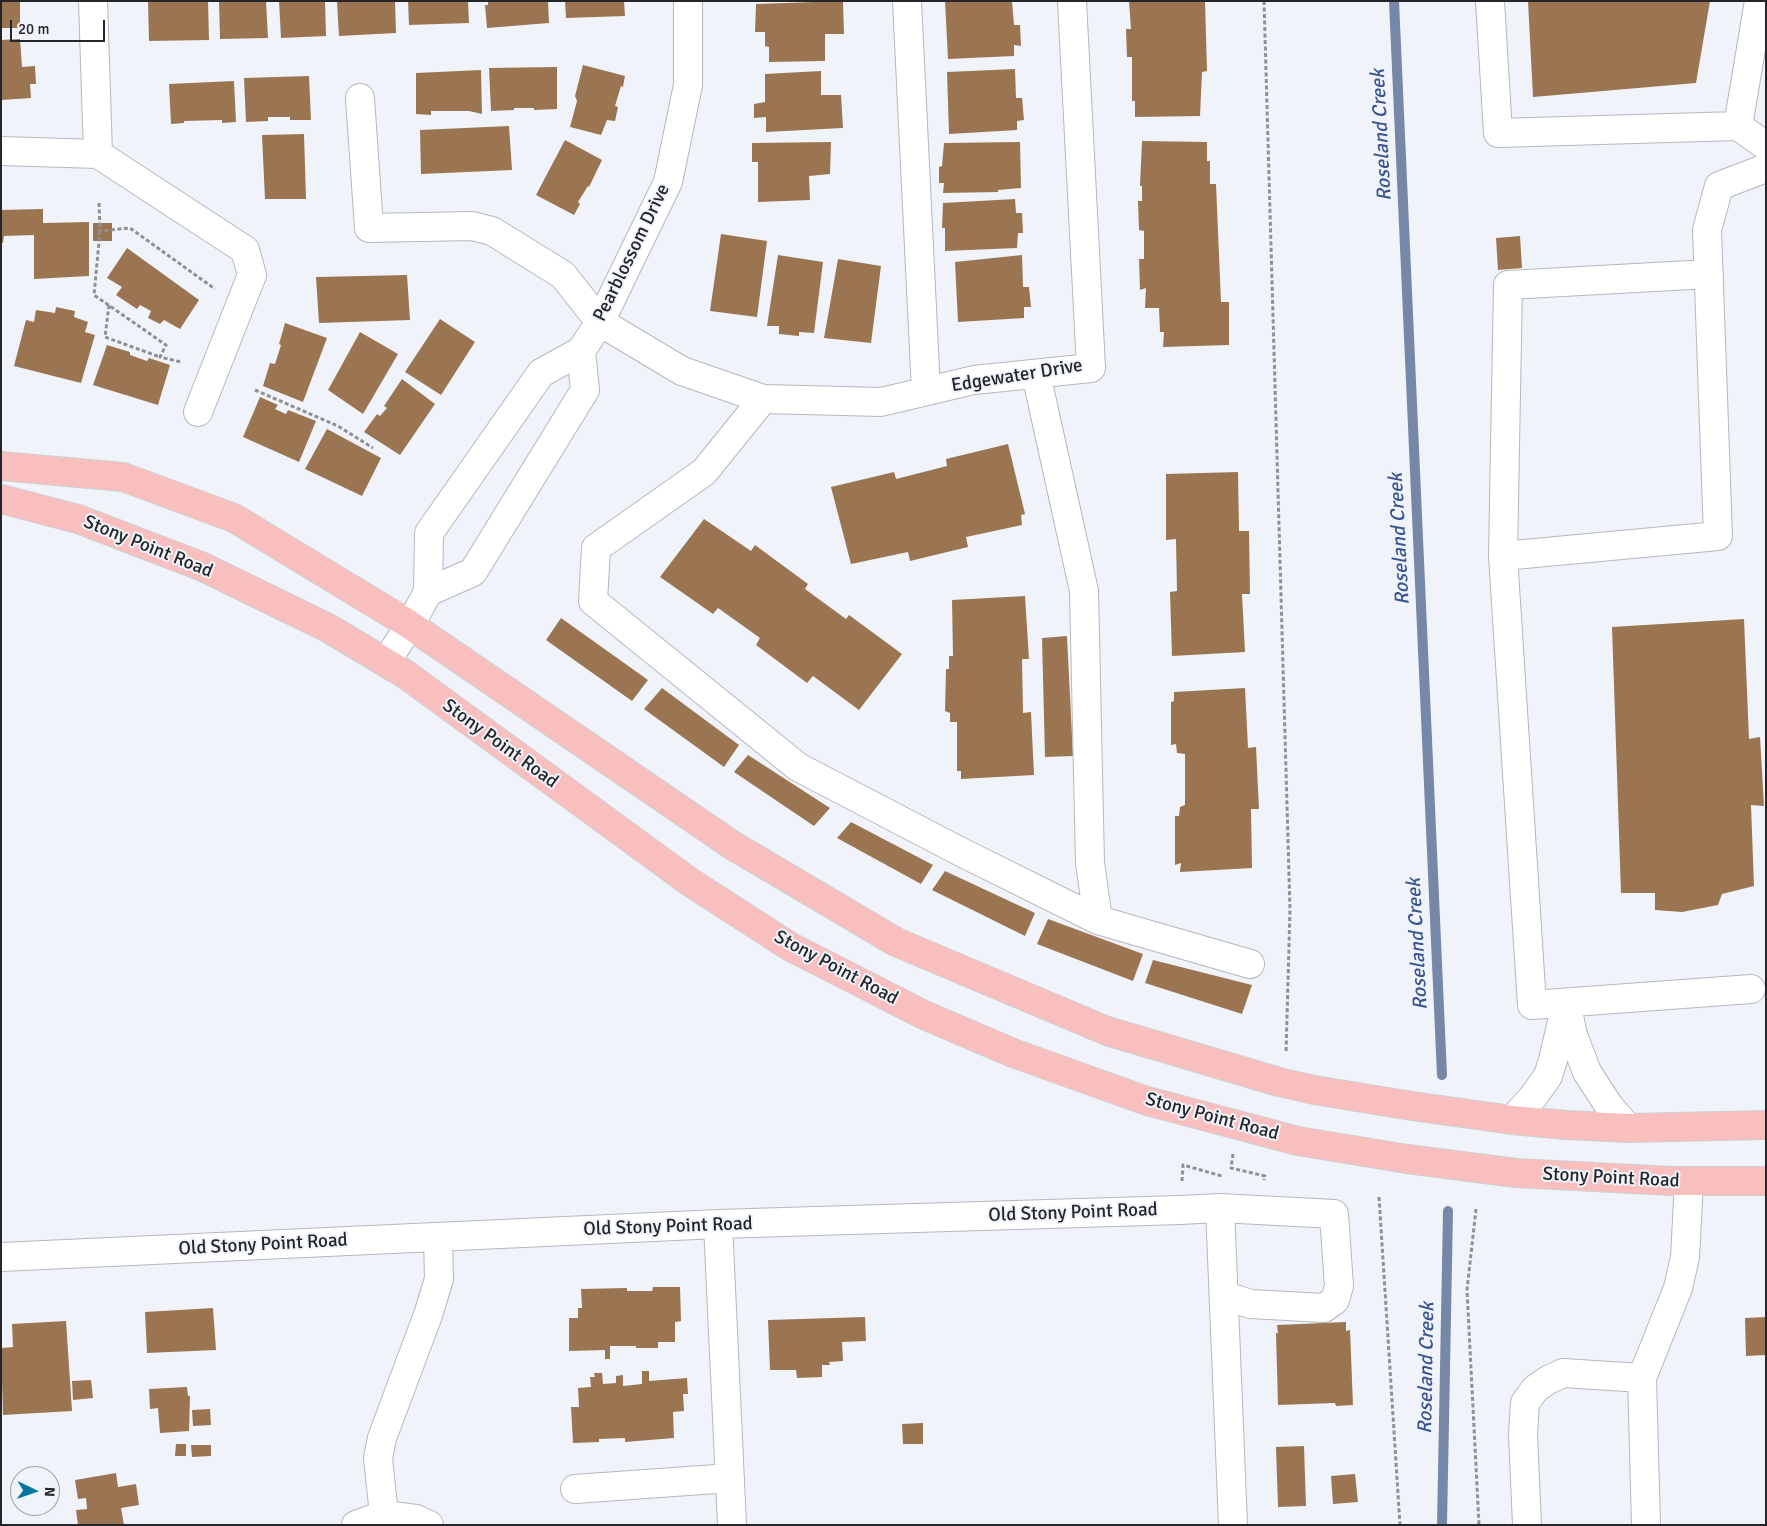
<!DOCTYPE html>
<html>
<head>
<meta charset="utf-8">
<style>
  body { margin:0 }
  #map { position:relative; width:1767px; height:1526px; overflow:hidden; background:#f0f4fa; font-family:Signika,sans-serif }
  canvas { display:block }
  .frame { position:absolute; inset:0; border:2px solid #252629; pointer-events:none }
  .north { position:absolute; left:10px; top:1466px; width:50px; height:50px; box-sizing:border-box; background:#f0f4fa; border:1px solid #9fa2a6; border-radius:50%; rotate:93deg; font-size:14px; font-weight:700; line-height:20px; text-align:center; color:#252629 }
  .north::after { content:''; display:block; margin:auto; width:18px; height:22px; background:#0376a0; clip-path:polygon(50% 0,100% 100%,50% 72%,0 100%) }
  .scale { position:absolute; left:10px; top:20px; width:95px; height:22px; box-sizing:border-box; border:2px solid #252629; border-top:0; padding-left:6px; font-size:15px; line-height:18px; white-space:nowrap; color:#252629; -webkit-text-stroke:4px #f0f4fa; paint-order:stroke }
</style>
</head>
<body>
<div id="map">
<canvas width="1767" height="1526"></canvas>
<div class="frame"></div>
<div class="north">N</div>
<div class="scale">20 m</div>
</div>
<script>
const c = document.querySelector('canvas').getContext('2d');
c.lineJoin = 'round';
function poly(rows) {
  const path = new Path2D();
  for (const r of rows) {
    path.moveTo(r[0], r[1]);
    for (let i = 2; i < r.length; i += 2) path.lineTo(r[i], r[i + 1]);
  }
  return path;
}
function strokePath(path, color, width, dash) {
  c.strokeStyle = color;
  c.lineWidth = width;
  c.lineCap = dash ? 'butt' : 'round';
  c.setLineDash(dash || []);
  c.stroke(path);
}
function fill(path, color) {
  c.fillStyle = color;
  c.fill(path, 'evenodd');
}
function label(font, color, halo, rows, align = 'center') {
  c.font = font + ' Signika,sans-serif';
  c.lineWidth = 4;
  c.setLineDash([]);
  c.textBaseline = 'middle';
  c.strokeStyle = halo;
  c.fillStyle = color;
  for (const [text, x, y, turn = 0] of rows) {
    c.save();
    c.translate(x, y);
    c.rotate((+turn || 0) * Math.PI / 180);
    c.textAlign = isNaN(turn) ? turn : align;
    if (halo) c.strokeText(text, 0, 0);
    c.fillText(text, 0, 0);
    c.restore();
  }
}
strokePath(poly([
  [1394,1,1442,1075],
  [1442,1525,1448,1211]
]), '#7687a7', 10);
fill(poly([
  [1,1,20,1,20,28,1,28],
  [148,1,208,1,209,40,149,41],
  [219,1,266,1,268,38,220,39],
  [279,1,325,1,326,36,281,38],
  [337,1,395,1,396,33,339,36],
  [408,1,468,1,469,23,409,25],
  [488,1,548,1,549,23,487,28,485,5,488,5],
  [565,1,624,1,625,16,566,18],
  [843,1,844,34,825,34,825,61,769,62,769,47,765,46,765,32,755,32,756,4],
  [945,1,1012,1,1014,25,1020,25,1021,46,1014,45,1014,56,948,59],
  [1129,1,1205,1,1207,71,1202,72,1200,116,1135,117,1135,101,1132,101,1132,57,1127,57,1126,29,1131,29],
  [1528,1,1710,1,1696,83,1533,97],
  [20,39,22,67,35,66,36,84,30,84,31,98,1,100,1,40],
  [583,65,625,76,623,87,621,86,615,106,618,107,615,121,607,120,601,135,570,127,577,101,575,96],
  [557,67,557,109,534,110,534,108,514,108,514,110,491,111,489,68],
  [1015,69,1016,98,1022,98,1024,120,1017,121,1017,130,949,134,947,72],
  [481,70,482,114,469,111,431,111,431,115,416,114,416,73],
  [821,71,821,95,841,95,843,128,766,132,766,117,754,118,754,104,765,102,765,74],
  [309,76,311,120,290,120,290,117,268,117,268,121,246,122,244,78],
  [234,81,236,122,222,123,222,120,184,121,184,123,171,124,169,84],
  [509,126,512,170,421,174,420,130],
  [304,134,306,199,265,199,262,135],
  [565,140,602,160,589,187,588,186,578,202,580,204,574,215,536,195],
  [1142,141,1207,142,1207,161,1210,161,1210,184,1216,184,1221,302,1229,302,1229,345,1163,347,1164,332,1160,332,1159,308,1145,308,1146,288,1140,290,1139,259,1144,259,1144,231,1139,230,1138,201,1142,201,1142,186,1140,186],
  [831,142,830,174,809,176,810,200,758,202,758,162,752,162,752,143],
  [1020,142,1021,188,998,190,998,192,943,193,944,183,939,183,939,167,942,166,944,143],
  [1015,199,1016,213,1022,213,1023,233,1018,233,1017,248,945,251,945,228,942,228,943,203],
  [43,209,43,223,89,222,89,276,34,279,34,235,4,236,3,243,1,243,1,210],
  [93,223,112,223,112,241,93,241],
  [721,234,767,241,757,317,710,311],
  [1520,236,1522,268,1498,270,1496,238],
  [127,248,199,300,180,329,164,320,160,324,148,318,151,311,140,305,137,309,116,295,122,287,107,278],
  [778,255,823,262,814,333,799,332,799,336,779,334,779,326,767,326],
  [1022,255,1023,287,1029,287,1031,307,1024,307,1024,318,958,322,955,262],
  [838,259,881,266,871,343,824,338],
  [407,275,410,320,319,323,316,277],
  [56,307,75,311,74,317,88,322,85,332,95,335,81,383,14,366,26,320,34,322,36,310,55,313],
  [440,319,475,342,441,395,405,372],
  [285,323,327,338,303,402,263,386,270,363,275,364,281,345,279,344],
  [360,332,398,354,363,414,328,390],
  [107,345,130,352,130,355,147,361,149,358,170,365,158,405,93,385],
  [402,379,435,404,400,455,364,432,377,414,380,416,387,408,384,406],
  [260,397,278,405,275,409,286,414,288,410,316,421,299,462,243,437],
  [327,429,381,458,362,496,305,469],
  [1008,444,1025,514,1021,515,1022,525,966,537,968,547,910,561,908,552,851,564,831,487,894,472,896,479,947,466,946,459],
  [1238,472,1239,531,1249,531,1250,594,1242,594,1245,652,1172,656,1170,592,1177,591,1176,539,1166,540,1166,474],
  [704,519,751,551,755,545,808,584,805,589,846,619,849,615,902,654,859,710,813,676,807,683,756,645,760,638,718,608,713,614,660,577],
  [1025,596,1029,659,1022,659,1023,713,1031,712,1034,775,961,779,961,771,957,771,957,722,950,722,950,713,945,711,946,669,949,669,949,656,953,656,952,600],
  [561,618,648,680,632,701,546,640],
  [1744,619,1749,739,1760,737,1764,806,1751,805,1754,886,1722,894,1718,905,1682,912,1655,910,1655,893,1621,893,1612,627],
  [1067,636,1073,756,1045,757,1042,638],
  [662,688,739,745,724,767,644,709],
  [1245,688,1248,748,1256,747,1259,809,1251,809,1252,868,1180,872,1181,863,1175,865,1175,816,1179,816,1180,807,1185,805,1185,754,1177,753,1176,744,1171,745,1171,702,1174,701,1174,692],
  [748,755,830,808,814,826,734,772],
  [851,822,933,865,921,884,837,838],
  [945,871,1035,913,1025,936,932,890],
  [1048,919,1143,954,1133,981,1037,944],
  [1153,960,1252,985,1242,1014,1145,983],
  [653,1287,680,1287,681,1321,675,1322,675,1342,658,1342,658,1348,636,1348,636,1346,610,1346,610,1359,605,1359,605,1350,569,1351,569,1318,578,1318,578,1308,582,1308,581,1289,627,1288,627,1291,652,1291],
  [213,1308,216,1350,147,1353,145,1312],
  [865,1317,866,1341,842,1342,843,1361,829,1362,830,1365,822,1365,822,1377,797,1378,796,1370,770,1370,768,1320],
  [1766,1317,1766,1355,1746,1356,1745,1318],
  [66,1321,72,1411,3,1415,1,1348,13,1347,12,1324],
  [1346,1322,1346,1331,1350,1330,1353,1405,1336,1406,1335,1403,1278,1405,1276,1333,1278,1333,1277,1325],
  [642,1371,649,1371,649,1381,687,1378,688,1394,683,1394,684,1411,673,1412,674,1438,625,1442,625,1438,599,1439,599,1442,573,1443,571,1407,579,1407,578,1388,591,1387,590,1377,595,1377,594,1373,602,1373,603,1384,616,1383,616,1376,623,1375,623,1386,642,1384],
  [91,1380,93,1398,73,1400,72,1381],
  [187,1387,188,1396,190,1396,189,1431,160,1433,158,1408,150,1409,149,1389],
  [210,1409,211,1425,193,1426,192,1410],
  [923,1423,923,1444,903,1444,902,1424],
  [176,1444,186,1444,186,1456,175,1456],
  [191,1445,211,1445,211,1456,192,1457],
  [1304,1446,1306,1506,1278,1507,1276,1447],
  [116,1473,118,1487,136,1484,139,1505,121,1508,124,1525,78,1525,76,1510,87,1509,86,1498,78,1499,75,1480],
  [1355,1474,1358,1502,1333,1504,1331,1476]
]), '#9b7551');
const minor = poly([
  [907,1,926,391],
  [1490,1,1498,133,1738,126],
  [1759,1,1738,126,1766,146],
  [360,98,369,228,472,226,492,231,563,275,600,322,682,371,763,399,881,402,974,380,1091,368,1072,1],
  [1,151,98,154,93,1],
  [98,154,245,250,252,275,198,412],
  [1036,374,1084,591,1090,863,1098,920],
  [763,399,704,472,596,548,593,601,798,767,963,853,1098,920,1250,964],
  [1503,556,1508,285,1709,274],
  [428,592,473,572,585,390,581,351],
  [386,662,410,625,428,592,429,533,541,373,581,351,600,322,668,182,688,85,688,1],
  [1751,989,1532,1005,1503,556,1718,536,1707,230,1719,186,1766,168],
  [1566,1003,1573,1035,1587,1072,1609,1106,1628,1128],
  [1512,1120,1533,1097,1548,1076,1553,1060,1565,1009],
  [1220,1208,1233,1525],
  [718,1224,732,1525],
  [1,1257,718,1224,1180,1210,1220,1208,1334,1214,1339,1286,1335,1300,1324,1308,1251,1304,1225,1296],
  [575,1489,730,1478],
  [384,1515,378,1458,382,1438,428,1315,439,1279,438,1237],
  [356,1525,384,1515,416,1519,429,1525],
  [1527,1525,1523,1434,1525,1403,1535,1389,1548,1380,1563,1373,1642,1378],
  [1646,1525,1642,1378,1678,1288,1685,1257,1689,1182]
]);
const major = poly([
  [1,466,123,477,234,518,407,623,732,845,896,942,1107,1031,1279,1082,1314,1090,1412,1106,1512,1120,1566,1125,1628,1128,1766,1125],
  [1,499,78,519,203,567,328,628,405,674,690,882,789,946,924,1015,1013,1053,1147,1101,1298,1141,1407,1159,1516,1173,1672,1181,1766,1181]
]);
strokePath(minor, '#b4b7bd', 30);
strokePath(major, '#cfcfd0', 30);
strokePath(poly([
  [1264,1,1290,910,1286,1053],
  [99,203,100,231,130,228,215,289],
  [100,231,94,295,166,345,160,357,181,362],
  [109,305,105,337,160,357],
  [255,390,338,426,373,448],
  [1233,1154,1231,1168,1265,1176,1264,1180],
  [1182,1181,1183,1165,1222,1176],
  [1379,1197,1400,1525],
  [1476,1209,1467,1290,1479,1525]
]), '#8e9095', 3, [4, 2.5]);
strokePath(minor, '#fff', 28);
strokePath(major, '#f9bfbf', 28);
label('19px', '#252629', '#f0f4fa', [
  ["Pearblossom Drive",632,253,-64],
  ["Edgewater Drive",1017,376,-9],
  ["Stony Point Road",148,547,22],
  ["Stony Point Road",500,744,36],
  ["Stony Point Road",836,968,28],
  ["Stony Point Road",1212,1117,15],
  ["Stony Point Road",1611,1178,3],
  ["Old Stony Point Road",1073,1213,-2],
  ["Old Stony Point Road",668,1227,-2],
  ["Old Stony Point Road",263,1245,-3]
]);
label('italic 20px', '#3a558f', '#f0f4fa', [
  ["Roseland Creek",1382,135,-93],
  ["Roseland Creek",1400,539,-93],
  ["Roseland Creek",1418,944,-93],
  ["Roseland Creek",1427,1368,-89]
]);
</script>
</body>
</html>
